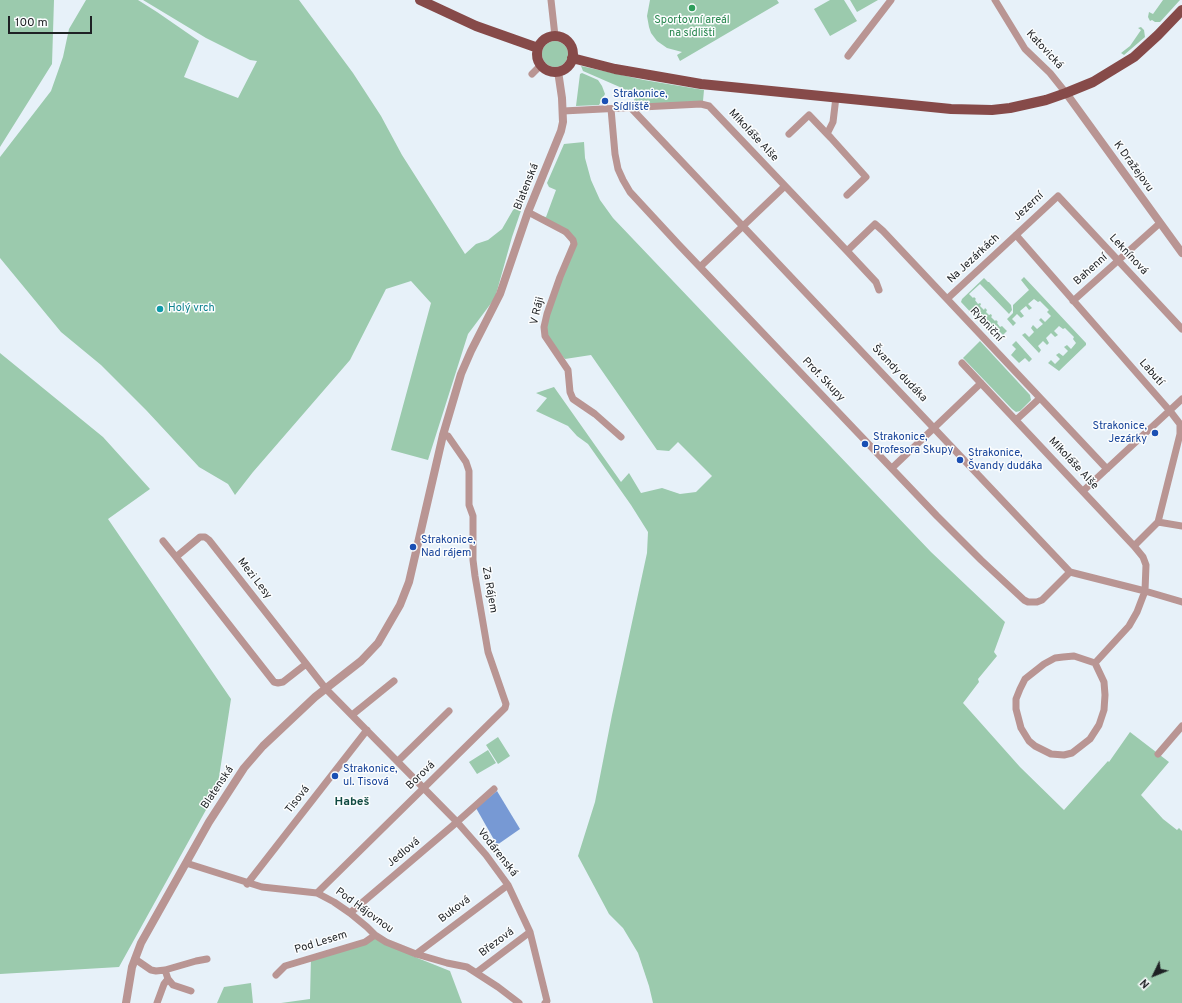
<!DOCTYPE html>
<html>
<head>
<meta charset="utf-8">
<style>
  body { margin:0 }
  #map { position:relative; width:1182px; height:1003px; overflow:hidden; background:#e7f1f9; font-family:Overpass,sans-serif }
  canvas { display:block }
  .north { position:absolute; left:1134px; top:955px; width:40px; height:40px; -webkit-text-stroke:3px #fbfdfe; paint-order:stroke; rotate:227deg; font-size:11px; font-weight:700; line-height:16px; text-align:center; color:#1e2124 }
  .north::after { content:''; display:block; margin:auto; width:14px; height:18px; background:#1e2124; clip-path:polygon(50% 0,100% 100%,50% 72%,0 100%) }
  .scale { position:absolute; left:8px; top:16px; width:84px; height:18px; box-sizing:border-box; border:2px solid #1e2124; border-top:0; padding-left:5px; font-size:12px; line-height:14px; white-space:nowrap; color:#1e2124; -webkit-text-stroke:3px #fbfdfe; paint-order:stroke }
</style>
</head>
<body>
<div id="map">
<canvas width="1182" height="1003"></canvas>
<div class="north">N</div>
<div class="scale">100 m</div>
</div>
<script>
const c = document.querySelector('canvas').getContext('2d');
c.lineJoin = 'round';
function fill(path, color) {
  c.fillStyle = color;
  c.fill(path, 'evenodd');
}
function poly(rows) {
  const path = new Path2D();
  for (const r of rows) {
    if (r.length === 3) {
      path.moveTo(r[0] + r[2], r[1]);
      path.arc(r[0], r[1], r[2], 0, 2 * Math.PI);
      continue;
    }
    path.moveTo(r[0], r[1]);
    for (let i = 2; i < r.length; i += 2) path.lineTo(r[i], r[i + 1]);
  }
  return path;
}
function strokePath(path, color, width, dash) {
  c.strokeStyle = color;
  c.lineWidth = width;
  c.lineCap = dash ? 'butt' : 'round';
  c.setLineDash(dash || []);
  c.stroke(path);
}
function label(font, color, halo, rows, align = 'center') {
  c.font = font + ' Overpass,sans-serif';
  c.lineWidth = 3;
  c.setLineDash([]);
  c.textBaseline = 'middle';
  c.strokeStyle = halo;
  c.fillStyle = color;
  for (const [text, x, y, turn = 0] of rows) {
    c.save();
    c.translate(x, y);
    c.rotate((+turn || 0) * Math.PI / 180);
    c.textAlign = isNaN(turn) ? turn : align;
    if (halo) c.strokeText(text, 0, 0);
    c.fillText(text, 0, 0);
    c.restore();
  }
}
fill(poly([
  [0,0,54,0,52,64,0,147],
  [86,0,138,0,157,12,199,41,184,77,238,98,257,61,250,60,206,38,143,0,299,0,353,73,381,116,402,155,465,254,476,244,488,240,502,229,513,210,525,199,512,237,495,298,468,334,428,460,391,450,431,303,411,281,386,289,350,360,253,472,235,495,228,484,199,467,146,410,101,365,61,332,0,258,0,157,51,91,63,57,69,29],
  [650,0,777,0,779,3,680,61,677,55,682,52,667,48,657,41,651,33,649,27,647,16],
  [830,0,844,0,857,21,830,36,814,9],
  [850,0,878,0,857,12],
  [1163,0,1180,0,1160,22,1155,22,1152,20,1150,21,1148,17,1149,12,1153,14],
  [1141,27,1144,30,1145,37,1124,55,1121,53,1130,46,1141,30,1138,28],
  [555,54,13],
  [581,66,644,80,704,90,703,101,652,104,652,103,636,103,634,100,635,98,630,91,628,92,622,88,583,71],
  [582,73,598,80,602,86,605,94,599,105,576,106,580,74],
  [584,142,585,158,591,180,600,200,613,218,931,552,1005,622,994,652,997,656,978,679,979,682,963,703,1020,767,1064,810,1108,761,1109,762,1130,732,1169,762,1141,795,1163,819,1177,830,1179,828,1182,831,1182,1003,653,1003,649,986,638,953,623,928,609,914,578,856,595,802,612,715,647,553,648,532,631,505,588,444,577,436,568,426,536,411,547,398,536,393,554,387,621,482,629,473,641,493,662,488,680,494,696,492,712,476,678,442,669,451,657,450,591,355,565,359,543,333,574,243,541,216,546,217,556,190,549,187,547,183,564,144],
  [1024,277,1086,343,1086,345,1059,371,1048,363,1051,360,1055,364,1060,359,1056,355,1059,353,1063,356,1068,351,1064,347,1067,345,1071,349,1076,343,1073,339,1074,337,1065,328,1063,329,1059,326,1054,331,1058,335,1055,337,1051,333,1046,338,1049,343,1047,345,1043,341,1038,346,1041,350,1039,353,1022,335,1025,333,1029,337,1034,332,1031,328,1033,325,1037,329,1043,324,1039,320,1041,318,1045,322,1051,316,1047,312,1049,310,1040,301,1038,302,1034,299,1028,304,1032,308,1029,310,1026,306,1020,311,1024,316,1021,318,1017,314,1012,319,1016,323,1013,326,1007,319,1013,313,1013,305,1029,290,1021,280],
  [984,278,988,282,989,282,1011,305,1012,310,1009,314,980,284,969,294,973,298,974,297,976,299,975,300,978,304,980,303,981,304,980,306,984,310,985,308,987,310,986,312,989,315,991,314,992,316,991,317,995,321,996,320,998,322,997,323,1000,327,1002,326,1007,331,1003,335,999,331,993,336,961,302,962,299],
  [980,341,1030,395,1031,400,1020,411,1016,412,1012,409,963,358],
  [1016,341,1032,359,1029,362,1025,358,1019,363,1011,355,1016,349,1012,345],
  [0,353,103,437,150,489,108,519,231,699,217,790,119,967,0,974],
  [498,737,510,756,498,764,486,745],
  [488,750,496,763,477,774,469,762],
  [375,938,415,957,450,971,462,1003,281,1003,310,999,311,956],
  [251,983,253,1003,217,1003,224,987]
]), '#9bcaad');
fill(poly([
  [497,791,520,829,497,845,476,808]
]), '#7799d4');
strokePath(poly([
  [551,0,555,36],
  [995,0,1025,49,1050,73,1066,93],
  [848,56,891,0],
  [532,74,541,65],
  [631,108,1070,572,1145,591,1182,602],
  [611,109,615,154,618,169,623,180,630,192,679,245,937,516,981,560,1024,600,1028,602,1037,602,1042,600,1070,572],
  [563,111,701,104,709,106,847,251,876,282,879,290],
  [789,134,809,115,831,138,866,177,847,195],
  [827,134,833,122,836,97],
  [528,212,566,232,573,240,574,244,560,277,547,314,544,327,545,336,568,370,570,392,573,399,595,414,621,437],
  [1016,235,1170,411,1180,424,1180,434,1158,522,1134,546],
  [847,251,875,224,883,231,1107,469],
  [700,267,785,186],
  [947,299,1058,196,1182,329],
  [1073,301,1160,223],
  [962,363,1134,546,1143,557,1146,565,1145,591,1137,612,1129,626,1095,663,1104,682,1105,695,1104,710,1099,725,1090,739,1072,753,1064,755,1051,754,1035,746,1029,741,1021,728,1016,709,1016,699,1020,689,1025,679,1044,664,1055,658,1063,657,1074,656,1095,663],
  [1016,420,1040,398],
  [892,468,981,383],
  [1083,491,1182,399],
  [1158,522,1182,526],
  [163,541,176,557],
  [306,664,283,682,278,683,274,682,176,557,200,537,205,537,209,540,326,689,457,822,486,855,508,885,530,932,547,1001,545,1003],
  [352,715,394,681],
  [1158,754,1182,726],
  [398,761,449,711],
  [186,863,262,887,317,893,334,902,350,913,367,927,375,935,386,942,416,954,447,963,467,967,498,987,519,1003],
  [247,884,367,730],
  [317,893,505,708,506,704,488,652,475,576,473,560,473,516,469,505,469,471,466,462,448,436,443,435],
  [350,913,457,822,494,789],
  [416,954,508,885],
  [135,959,151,970,156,971,165,970,196,961,207,959],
  [165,970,168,979,173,985,191,991],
  [477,972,530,932],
  [276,975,285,966,365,942,375,935],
  [157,1003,164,984,168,979]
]), '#b99593', 7);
strokePath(poly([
  [1066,93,1182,253],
  [126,1003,132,967,141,943,209,822,244,768,263,746,315,697,361,661,378,643,400,605,409,582,443,435,461,374,471,351,500,294,528,212,561,131,563,122,562,98,558,71]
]), '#b99593', 8);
strokePath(poly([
  [420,0,476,26,538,48],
  [555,54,18],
  [572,58,615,69,701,84,951,109,992,110,1010,108,1046,100,1066,93,1093,82,1134,57,1158,35,1182,10]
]), '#864a49', 10);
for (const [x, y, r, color] of [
  [692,8,4,"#2e9e5b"],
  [605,101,4,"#1a4fb4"],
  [160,309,4,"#0f9aa8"],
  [1155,433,4,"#1a4fb4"],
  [865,444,4,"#1a4fb4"],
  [960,460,4,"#1a4fb4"],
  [413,547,4,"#1a4fb4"],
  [335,776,4,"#1a4fb4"]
]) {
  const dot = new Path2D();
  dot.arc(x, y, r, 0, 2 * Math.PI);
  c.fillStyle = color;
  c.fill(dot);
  strokePath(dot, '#fbfdfe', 1.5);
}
label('11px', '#27864d', '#fbfdfe', [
  ["Sportovní areál",692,21],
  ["na sídlišti",692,34]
]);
label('11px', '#1e2124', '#fbfdfe', [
  ["Katovická",1044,50,47],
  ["Mikoláše Alše",753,136,47],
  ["K Dražejovu",1133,167,54],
  ["Blatenská",527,187,-68],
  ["Jezerní",1029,207,-43],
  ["Leknínová",1128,255,47],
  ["Na Jezárkách",974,259,-43],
  ["Bahenní",1091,270,-42],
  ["V Ráji",538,311,-76],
  ["Rybniční",986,325,47],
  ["Labutí",1151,373,49],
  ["Švandy dudáka",899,374,46],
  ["Prof. Skupy",823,380,46],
  ["Mikoláše Alše",1073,464,47],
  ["Mezi Lesy",254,579,52],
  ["Za Rájem",489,590,80],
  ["Borová",421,776,-44],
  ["Blatenská",218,788,-56],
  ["Tisová",298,800,-52],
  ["Jedlová",404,853,-40],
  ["Vodárenská",497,853,52],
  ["Buková",455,910,-37],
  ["Pod Hájovnou",364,911,36],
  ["Pod Lesem",321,943,-17],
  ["Březová",497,943,-37]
]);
label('11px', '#164399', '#fbfdfe', [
  ["Strakonice,",613,95],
  ["Sídliště",613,108],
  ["Strakonice,",1147,427,"right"],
  ["Jezárky",1147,440,"right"],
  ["Strakonice,",873,438],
  ["Profesora Skupy",873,451],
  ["Strakonice,",968,454],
  ["Švandy dudáka",968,467],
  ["Strakonice,",421,541],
  ["Nad rájem",421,554],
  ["Strakonice,",343,770],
  ["ul. Tisová",343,783]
], 'left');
label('11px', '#0d838f', '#fbfdfe', [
  ["Holý vrch",168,309]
], 'left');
label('bold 12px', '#0f4940', '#fbfdfe', [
  ["Habeš",352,803]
]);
</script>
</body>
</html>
